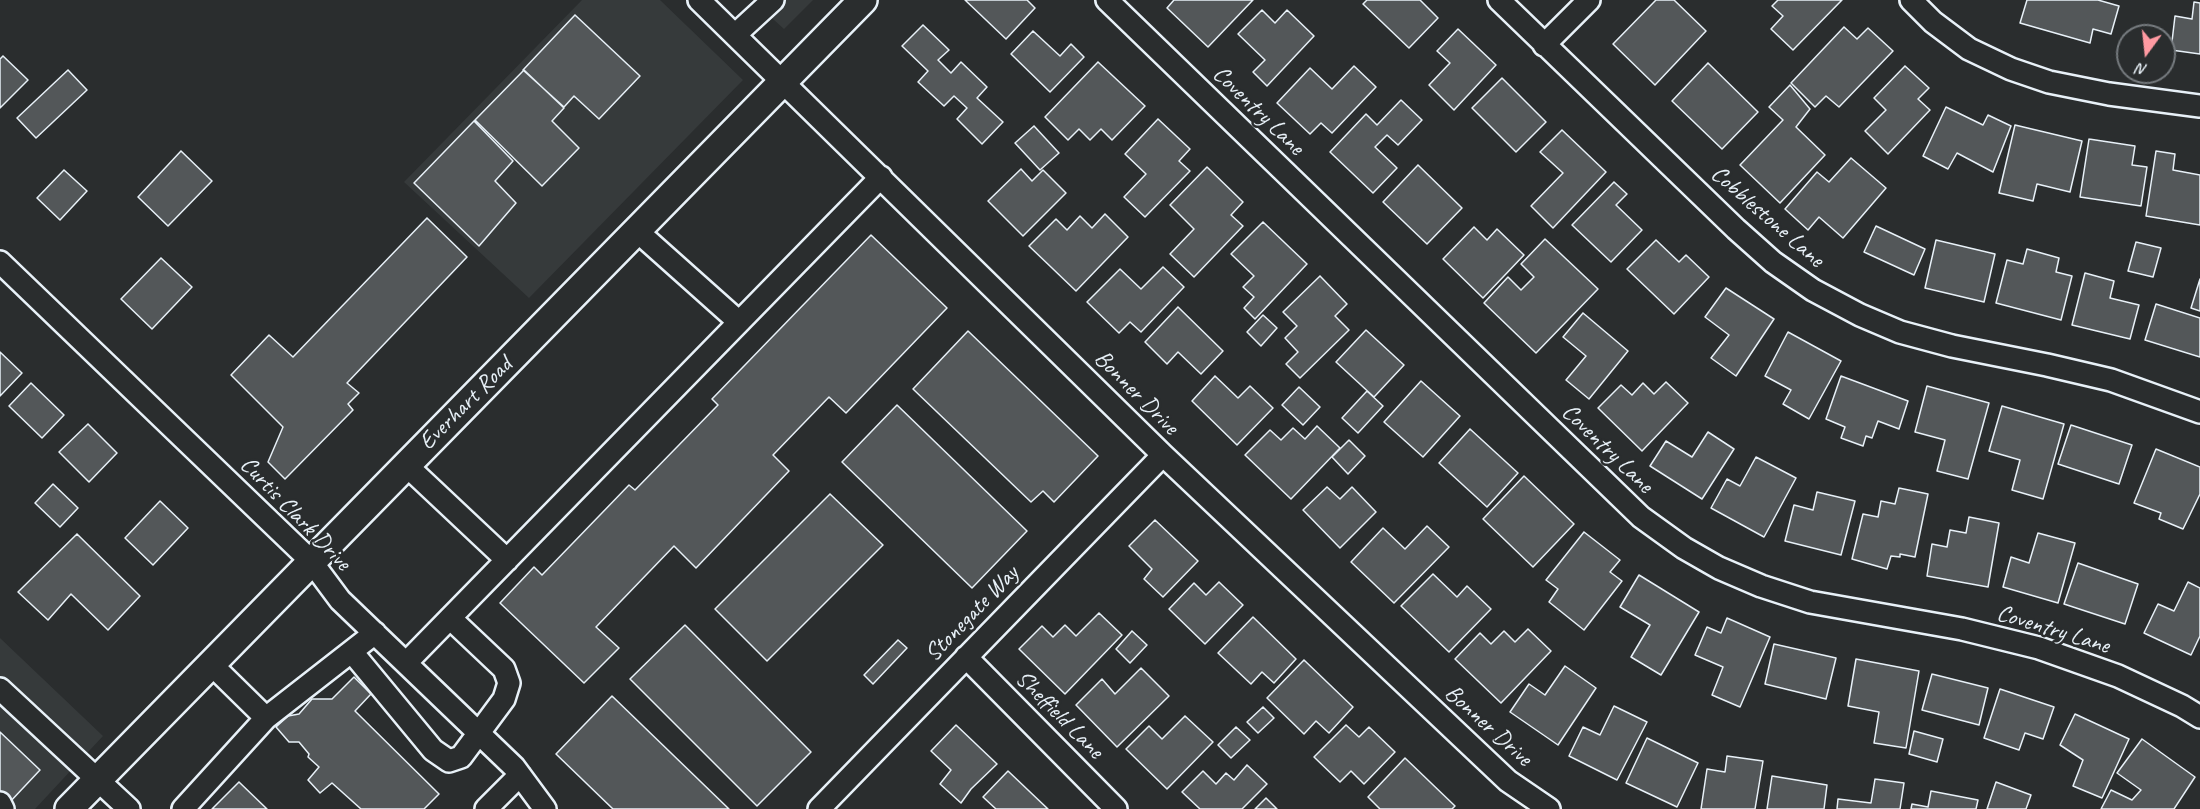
<!DOCTYPE html>
<html>
<head>
<meta charset="utf-8">
<style>
  body { margin:0 }
  #map { position:relative; width:2200px; height:809px; overflow:hidden; background:#2a2d2e; font-family:Caveat,sans-serif }
  canvas { display:block }
  .north { position:absolute; left:2116px; top:24px; width:60px; height:60px; box-sizing:border-box; background:#2a2d2e; border:2px solid #767b7f; border-radius:50%; rotate:195deg; font-size:16px; font-weight:700; line-height:24px; text-align:center; color:#e8f1f8 }
  .north::after { content:''; display:block; margin:auto; width:21px; height:27px; background:#ff9aa2; clip-path:polygon(50% 0,100% 100%,50% 72%,0 100%) }
</style>
</head>
<body>
<div id="map">
<canvas width="2200" height="809"></canvas>
<div class="north">N</div>
</div>
<script>
const c = document.querySelector('canvas').getContext('2d');
c.lineJoin = 'round';
function fill(path, color) {
  c.fillStyle = color;
  c.fill(path, 'evenodd');
}
function poly(rows) {
  const path = new Path2D();
  for (const r of rows) {
    path.moveTo(r[0], r[1]);
    for (let i = 2; i < r.length; i += 2) path.lineTo(r[i], r[i + 1]);
  }
  return path;
}
function strokePath(path, color, width, dash) {
  c.strokeStyle = color;
  c.lineWidth = width;
  c.lineCap = dash ? 'butt' : 'round';
  c.setLineDash(dash || []);
  c.stroke(path);
}
function label(font, color, halo, rows, align = 'center') {
  c.font = font + ' Caveat,sans-serif';
  c.lineWidth = 5;
  c.setLineDash([]);
  c.textBaseline = 'middle';
  c.strokeStyle = halo;
  c.fillStyle = color;
  for (const [text, x, y, turn = 0] of rows) {
    c.save();
    c.translate(x, y);
    c.rotate((+turn || 0) * Math.PI / 180);
    c.textAlign = isNaN(turn) ? turn : align;
    if (halo) c.strokeText(text, 0, 0);
    c.fillText(text, 0, 0);
    c.restore();
  }
}
fill(poly([
  [582,0,660,0,743,80,529,298,404,182],
  [752,0,813,0,784,29],
  [0,638,103,736,35,809,0,809]
]), '#363a3b');
const building = poly([
  [965,0,1027,0,1035,8,1006,39,965,0],
  [1174,0,1253,0,1208,47,1167,8,1174,0],
  [1367,0,1420,0,1438,18,1409,48,1363,4,1367,0],
  [1656,0,1674,0,1706,31,1655,85,1613,44,1656,0],
  [1778,0,1842,0,1793,50,1771,29,1783,16,1772,6,1778,0],
  [2027,0,2098,0,2119,6,2111,34,2093,29,2090,43,2020,23,2027,0],
  [2194,2,2200,3,2200,54,2171,50,2175,16,2192,19,2194,2],
  [1262,10,1275,23,1287,10,1314,36,1267,86,1253,72,1265,60,1238,34,1262,10],
  [575,15,640,76,599,119,574,96,564,107,523,70,575,15],
  [923,25,949,50,938,60,951,73,961,62,987,87,977,98,1003,122,982,144,957,119,967,108,954,96,944,106,918,82,928,71,902,46,923,25],
  [1844,27,1857,39,1868,28,1893,51,1839,107,1826,96,1815,107,1791,83,1844,27],
  [1458,29,1496,65,1454,110,1429,85,1450,63,1437,51,1458,29],
  [1033,31,1060,56,1071,44,1084,57,1050,92,1011,54,1033,31],
  [3,56,28,80,0,108,0,59,3,56],
  [1098,62,1145,106,1112,140,1101,129,1090,140,1079,129,1068,140,1045,117,1098,62],
  [1708,63,1758,112,1722,149,1672,101,1708,63],
  [1354,66,1376,87,1332,133,1321,123,1310,134,1277,103,1310,68,1332,89,1354,66],
  [1905,66,1929,88,1918,99,1930,110,1888,154,1865,131,1886,110,1874,98,1905,66],
  [68,70,87,90,36,138,17,118,68,70],
  [524,70,564,108,552,121,579,148,542,186,475,120,524,70],
  [1502,78,1546,122,1516,152,1472,108,1502,78],
  [1790,85,1810,109,1796,127,1825,155,1780,203,1740,165,1783,120,1769,107,1790,85],
  [1401,100,1422,120,1398,145,1387,135,1375,147,1397,168,1373,193,1330,152,1366,114,1377,125,1401,100],
  [1946,107,1983,125,1988,115,2011,126,1993,172,1957,153,1948,169,1923,156,1946,107],
  [1158,119,1190,149,1179,161,1190,171,1145,217,1124,197,1146,174,1125,154,1158,119],
  [474,121,513,161,495,181,516,203,479,246,414,183,474,121],
  [2015,125,2082,141,2070,192,2037,184,2033,201,1999,193,2015,125],
  [1034,126,1059,153,1040,170,1015,143,1034,126],
  [1562,130,1606,172,1553,228,1531,206,1563,173,1540,152,1562,130],
  [2089,139,2135,146,2132,165,2147,167,2141,206,2080,197,2089,139],
  [181,151,212,181,168,226,138,197,181,151],
  [2156,151,2175,154,2173,170,2200,175,2200,225,2146,216,2156,151],
  [1851,158,1886,188,1843,238,1819,217,1808,230,1785,209,1817,172,1829,182,1851,158],
  [1418,165,1462,208,1427,244,1383,202,1418,165],
  [1207,167,1243,202,1231,215,1243,226,1194,277,1170,254,1194,229,1170,205,1207,167],
  [1021,169,1032,181,1043,170,1066,193,1023,236,988,201,1021,169],
  [64,170,87,191,60,220,37,198,64,170],
  [1614,182,1627,194,1616,205,1642,230,1611,262,1572,225,1614,182],
  [1105,214,1128,237,1076,291,1029,246,1056,219,1067,230,1080,216,1092,228,1105,214],
  [427,218,467,257,347,383,359,393,348,404,353,410,285,479,268,462,283,427,231,375,269,335,293,357,427,218],
  [1263,222,1307,264,1255,319,1244,308,1254,297,1243,287,1254,276,1231,254,1263,222],
  [1876,226,1925,249,1914,275,1864,252,1876,226],
  [1474,227,1487,240,1497,229,1524,255,1483,298,1443,259,1474,227],
  [871,235,947,308,846,413,829,397,773,455,789,471,696,568,674,546,596,627,619,648,584,683,500,603,534,567,542,575,629,485,635,490,718,405,712,399,871,235],
  [1545,239,1598,289,1536,353,1484,303,1508,277,1521,290,1534,277,1521,264,1545,239],
  [1656,240,1679,262,1686,255,1709,277,1674,314,1627,269,1656,240],
  [1936,240,1995,254,1984,302,1925,288,1936,240],
  [2136,242,2161,248,2153,277,2128,271,2136,242],
  [2027,249,2059,258,2056,272,2072,276,2061,320,1996,303,2007,260,2023,264,2027,249],
  [161,258,192,287,152,329,121,299,161,258],
  [1163,267,1184,287,1141,332,1130,322,1119,333,1087,302,1120,269,1141,289,1163,267],
  [2085,273,2114,281,2110,298,2139,305,2130,339,2072,325,2085,273],
  [1320,276,1347,304,1335,316,1349,330,1300,378,1286,364,1298,352,1285,338,1297,326,1283,312,1320,276],
  [2200,279,2200,311,2191,308,2200,279],
  [1726,288,1774,319,1736,376,1711,358,1729,335,1705,317,1726,288],
  [2156,304,2200,318,2200,357,2145,340,2156,304],
  [1178,307,1223,351,1201,374,1178,352,1167,364,1145,342,1178,307],
  [1583,313,1628,351,1589,399,1566,380,1586,356,1563,337,1583,313],
  [1263,315,1277,328,1261,346,1247,332,1263,315],
  [1366,330,1404,365,1374,397,1336,362,1366,330],
  [968,331,1098,456,1054,502,1043,491,1031,502,913,389,968,331],
  [1788,332,1841,361,1809,419,1783,404,1791,390,1765,376,1788,332],
  [0,352,22,373,0,396,0,352],
  [1215,376,1238,398,1250,386,1273,408,1237,445,1192,401,1215,376],
  [1841,376,1908,401,1899,429,1878,421,1872,438,1866,436,1863,446,1841,438,1845,427,1826,419,1841,376],
  [1421,381,1460,416,1423,457,1384,422,1421,381],
  [1666,382,1688,403,1642,451,1598,408,1621,385,1632,395,1643,383,1654,394,1666,382],
  [31,383,64,415,42,438,9,406,31,383],
  [1927,386,1989,403,1968,479,1937,471,1945,440,1915,432,1927,386],
  [1299,387,1320,407,1303,425,1282,405,1299,387],
  [1367,391,1383,406,1358,433,1342,418,1367,391],
  [897,405,1027,531,972,588,842,462,897,405],
  [2002,406,2064,424,2043,499,2012,490,2020,460,1989,451,2002,406],
  [88,424,117,453,89,482,59,452,88,424],
  [2071,425,2132,445,2119,484,2058,464,2071,425],
  [1317,426,1340,448,1291,499,1245,455,1270,430,1281,440,1293,428,1305,439,1317,426],
  [1470,429,1518,473,1487,507,1439,463,1470,429],
  [1708,432,1734,449,1702,499,1650,466,1666,441,1692,457,1708,432],
  [1349,440,1365,456,1348,474,1332,457,1349,440],
  [2156,449,2200,467,2200,494,2183,529,2159,519,2161,513,2134,503,2156,449],
  [1756,457,1796,478,1764,537,1711,508,1727,479,1740,486,1756,457],
  [1524,476,1574,524,1533,567,1483,519,1524,476],
  [53,484,78,508,60,527,35,503,53,484],
  [1327,487,1340,499,1352,487,1376,512,1340,548,1303,510,1327,487],
  [1899,488,1928,494,1915,557,1900,554,1900,557,1891,556,1887,569,1852,559,1863,514,1878,517,1881,501,1895,504,1899,488],
  [1817,492,1855,501,1841,555,1785,541,1794,505,1813,510,1817,492],
  [830,494,883,545,767,661,715,609,830,494],
  [160,501,188,528,153,565,125,538,160,501],
  [1969,517,1999,523,1988,587,1927,576,1932,544,1947,547,1950,530,1966,533,1969,517],
  [1155,520,1198,561,1163,597,1144,579,1152,569,1129,546,1155,520],
  [1427,526,1449,547,1394,603,1351,562,1383,528,1405,549,1427,526],
  [1584,532,1620,560,1610,572,1622,581,1584,630,1549,602,1558,589,1546,580,1584,532],
  [2038,533,2075,543,2058,603,2003,587,2011,557,2029,563,2038,533],
  [77,534,140,596,108,630,71,594,48,620,18,592,77,534],
  [2078,563,2138,584,2125,624,2064,604,2078,563],
  [1433,574,1457,597,1467,586,1491,609,1449,652,1401,606,1433,574],
  [1639,575,1699,612,1661,675,1631,657,1650,625,1620,607,1639,575],
  [1219,582,1243,605,1205,644,1169,609,1194,583,1206,595,1219,582],
  [2188,582,2200,588,2200,636,2191,655,2144,633,2158,604,2174,611,2188,582],
  [1099,613,1122,635,1065,694,1019,649,1042,626,1053,637,1065,625,1076,636,1099,613],
  [1253,617,1296,659,1274,683,1262,672,1251,684,1218,653,1253,617],
  [1727,618,1770,637,1740,707,1712,695,1723,667,1695,655,1707,627,1721,633,1727,618],
  [685,625,811,752,757,806,630,679,685,625],
  [1528,629,1551,651,1501,703,1455,659,1480,633,1491,644,1504,631,1515,642,1528,629],
  [1132,631,1147,645,1130,663,1116,649,1132,631],
  [898,640,907,648,873,684,864,675,898,640],
  [1774,644,1836,658,1826,699,1765,684,1774,644],
  [1856,659,1919,671,1906,748,1874,743,1879,712,1848,706,1856,659],
  [1304,660,1353,707,1329,733,1316,721,1304,734,1267,698,1304,660],
  [1565,666,1596,688,1558,745,1510,712,1529,684,1545,695,1565,666],
  [1141,668,1169,696,1117,747,1076,705,1102,679,1115,694,1141,668],
  [1932,674,1988,688,1979,725,1922,710,1932,674],
  [354,677,371,694,355,711,439,794,424,809,361,809,332,783,320,793,308,780,319,767,308,757,309,754,299,742,289,742,276,727,288,716,299,714,312,699,332,699,354,677],
  [2000,689,2054,707,2043,739,2025,733,2019,750,1984,738,2000,689],
  [612,696,729,809,613,809,556,754,612,696],
  [1614,706,1647,722,1617,780,1569,756,1583,727,1600,735,1614,706],
  [1263,707,1274,718,1258,733,1247,722,1263,707],
  [2075,714,2129,739,2102,798,2073,786,2083,760,2060,745,2075,714],
  [1185,716,1213,742,1167,789,1126,749,1149,726,1162,739,1185,716],
  [956,725,997,764,971,789,961,803,940,784,951,770,931,751,956,725],
  [1346,725,1359,737,1369,727,1395,752,1364,784,1351,771,1340,782,1314,757,1346,725],
  [1236,727,1250,740,1231,758,1218,745,1236,727],
  [1914,731,1943,739,1937,762,1909,754,1914,731],
  [0,732,40,770,8,804,0,796,0,732],
  [1647,738,1698,763,1677,807,1626,783,1647,738],
  [2142,739,2195,777,2174,809,2101,809,2111,790,2132,800,2141,790,2117,773,2142,739],
  [1727,756,1763,761,1755,809,1701,809,1707,769,1725,772,1727,756],
  [1405,758,1455,806,1452,809,1380,809,1368,797,1405,758],
  [1247,765,1267,784,1242,809,1200,809,1182,792,1203,771,1216,784,1226,773,1234,780,1247,765],
  [1008,771,1048,809,996,809,983,797,1008,771],
  [1772,776,1827,785,1824,809,1767,809,1772,776],
  [1875,779,1904,783,1900,809,1837,809,1838,799,1871,803,1875,779],
  [239,782,267,809,212,809,239,782],
  [1996,782,2031,795,2026,809,1987,809,1996,782],
  [1931,791,1978,800,1976,809,1911,809,1912,804,1928,807,1931,791],
  [1266,798,1277,809,1255,809,1266,798]
]);
fill(building, '#535759');
strokePath(building, '#e8f1f8', 1.5);
const minor = poly([
  [699,0,1163,455,1508,781,1549,809],
  [1107,0,1641,517,1684,548,1719,568,1761,586,1810,602,1962,629,2039,648,2118,676,2182,706,2200,717],
  [1499,0,1736,229,1773,262,1813,290,1860,315,1900,332,1952,346,2047,365,2111,380,2200,412],
  [1911,0,1933,22,1969,49,2011,69,2049,82,2109,94,2200,106],
  [735,35,773,0],
  [1544,45,1589,0],
  [637,231,739,322],
  [0,262,311,561,340,600,514,767,545,809],
  [406,465,507,560],
  [352,652,433,750,449,761,461,757,504,699,509,683,504,669,450,618],
  [966,657,1116,809],
  [406,663,881,177],
  [211,664,266,718],
  [0,689,129,809],
  [0,803,3,809],
  [183,809,266,718,375,633],
  [486,809,520,775],
  [819,809,1163,455]
]);
const major = poly([
  [69,809,863,0]
]);
strokePath(minor, '#e8f1f8', 26);
strokePath(major, '#e8f1f8', 32);
strokePath(minor, '#2a2d2e', 21);
strokePath(major, '#2a2d2e', 27);
label('24px', '#e8f1f8', '#2a2d2e', [
  ["Coventry Lane",1258,111,44],
  ["Cobblestone Lane",1767,217,41],
  ["Bonner Drive",1136,393,45],
  ["Everhart Road",466,404,-45],
  ["Coventry Lane",1607,449,44],
  ["Curtis Clark Drive",295,514,46],
  ["Stonegate Way",972,614,-46],
  ["Coventry Lane",2053,630,17],
  ["Sheffield Lane",1059,715,45],
  ["Bonner Drive",1488,726,42]
]);
</script>
</body>
</html>
